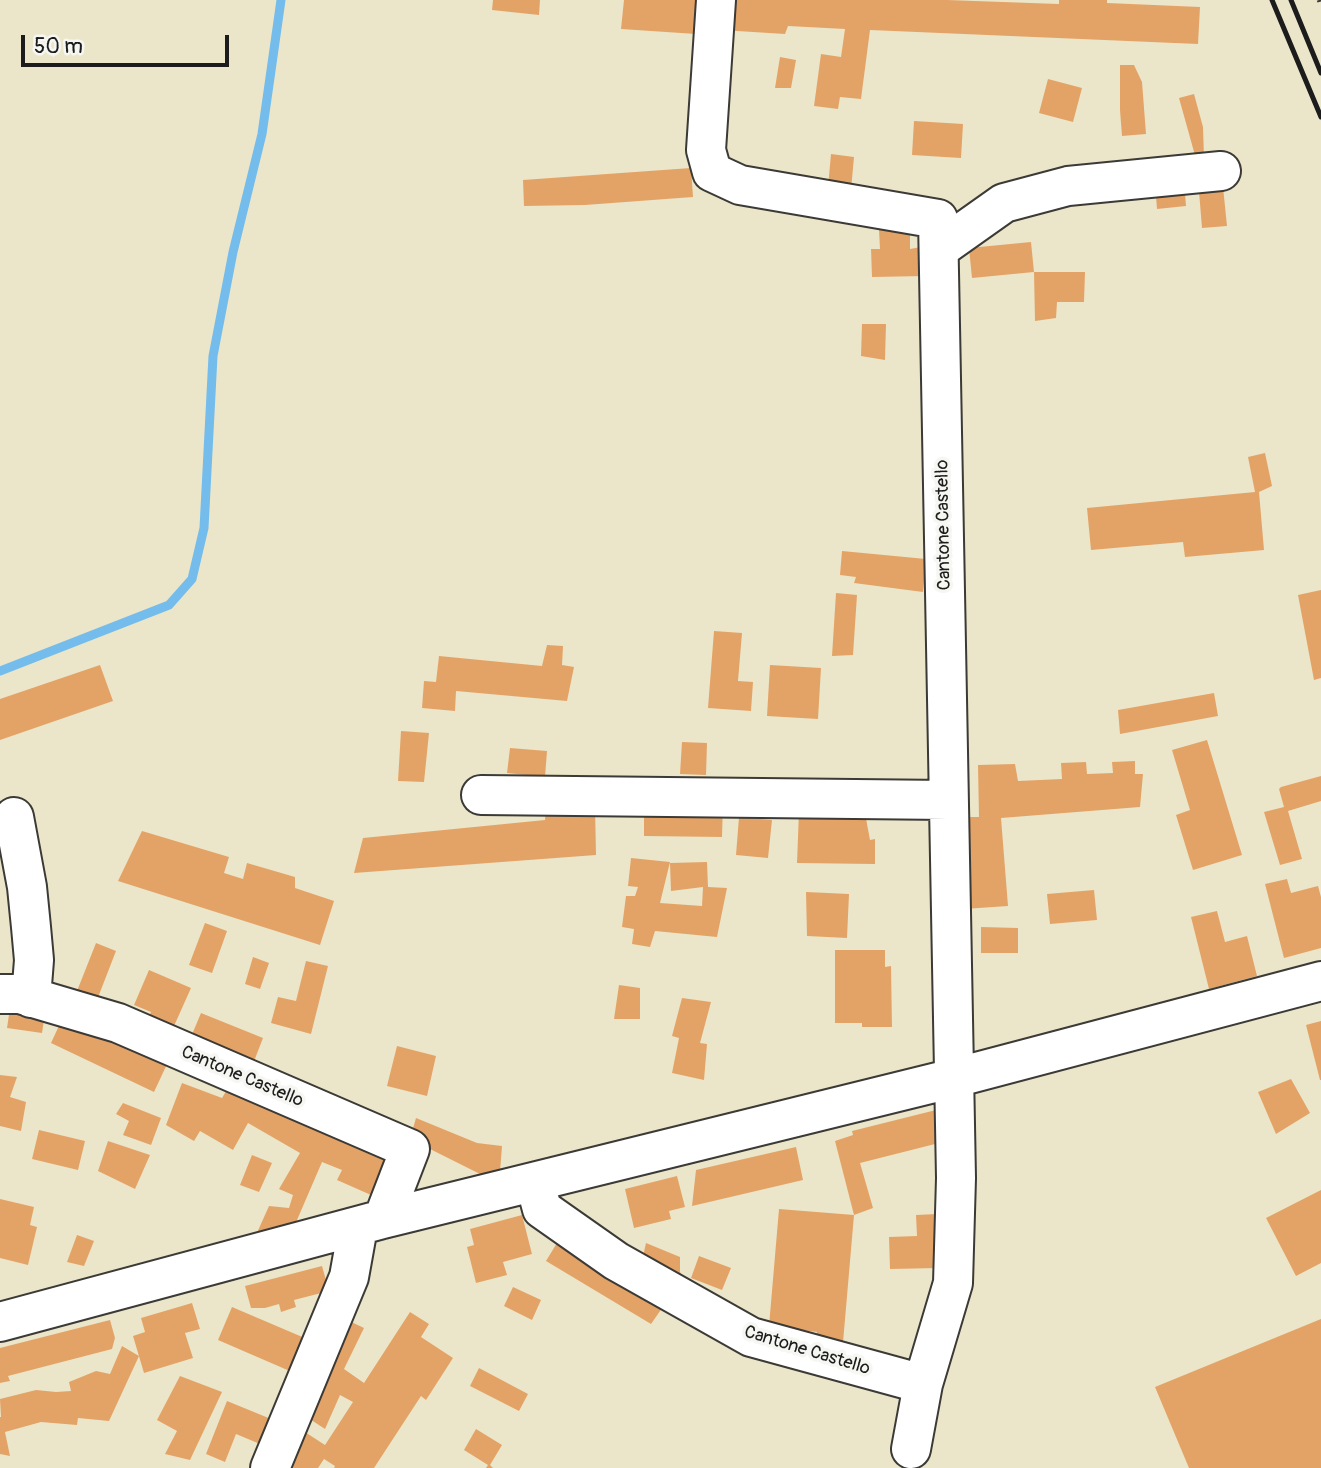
<!DOCTYPE html>
<html>
<head>
<meta charset="utf-8">
<style>
  body { margin:0 }
  #map { position:relative; width:1321px; height:1468px; overflow:hidden; background:#ebe6c9; font-family:Pangolin,sans-serif }
  canvas { display:block }
  .scale { position:absolute; left:21px; top:35px; width:208px; height:32px; box-sizing:border-box; border:4px solid #1c1c1c; border-top:0; padding-left:9px; font-size:21px; line-height:24px; white-space:nowrap; color:#1c1c1c; -webkit-text-stroke:5px #f6f6f2; paint-order:stroke }
</style>
</head>
<body>
<div id="map">
<canvas width="1321" height="1468"></canvas>
<div class="scale">50 m</div>
</div>
<script>
const c = document.querySelector('canvas').getContext('2d');
c.lineJoin = 'round';
function poly(rows) {
  const path = new Path2D();
  for (const r of rows) {
    path.moveTo(r[0], r[1]);
    for (let i = 2; i < r.length; i += 2) path.lineTo(r[i], r[i + 1]);
  }
  return path;
}
function strokePath(path, color, width, dash) {
  c.strokeStyle = color;
  c.lineWidth = width;
  c.lineCap = dash ? 'butt' : 'round';
  c.setLineDash(dash || []);
  c.stroke(path);
}
function fill(path, color) {
  c.fillStyle = color;
  c.fill(path, 'evenodd');
}
function label(font, color, halo, rows, align = 'center') {
  c.font = font + ' Pangolin,sans-serif';
  c.lineWidth = 7;
  c.setLineDash([]);
  c.textBaseline = 'middle';
  c.strokeStyle = halo;
  c.fillStyle = color;
  for (const [text, x, y, turn = 0] of rows) {
    c.save();
    c.translate(x, y);
    c.rotate((+turn || 0) * Math.PI / 180);
    c.textAlign = isNaN(turn) ? turn : align;
    if (halo) c.strokeText(text, 0, 0);
    c.fillText(text, 0, 0);
    c.restore();
  }
}
strokePath(poly([
  [0,671,169,605,192,579,204,528,213,356,233,252,262,134,281,0]
]), '#74bcec', 9);
fill(poly([
  [493,0,540,0,539,15,492,10],
  [624,0,699,0,696,34,621,29],
  [725,0,947,0,1059,4,1059,0,1107,0,1107,3,1200,7,1198,44,870,30,861,99,840,97,838,109,814,106,821,54,841,57,845,29,788,26,785,34,721,30],
  [780,57,796,60,791,88,775,88],
  [1120,65,1134,65,1142,82,1146,134,1122,136,1120,110],
  [1048,79,1082,88,1073,122,1039,113],
  [1194,94,1203,127,1204,158,1196,159,1179,98],
  [914,121,963,124,961,158,912,155],
  [831,154,854,157,851,190,828,187],
  [691,168,693,197,585,205,524,206,523,180],
  [1222,177,1227,226,1202,228,1198,179],
  [1184,181,1186,206,1157,209,1155,184],
  [879,230,910,230,910,249,921,247,925,276,872,277,871,249,880,249],
  [1031,242,1034,272,972,278,969,248],
  [1034,272,1085,272,1084,302,1057,302,1056,318,1035,321],
  [862,324,886,324,885,360,861,356],
  [1265,453,1272,486,1259,492,1264,550,1185,557,1183,542,1091,550,1087,508,1255,492,1248,457],
  [842,551,926,559,923,592,854,583,856,577,840,575],
  [1321,590,1321,678,1314,680,1298,595],
  [836,593,857,595,853,655,832,656],
  [714,631,742,633,738,681,753,682,751,711,708,708],
  [547,645,563,646,562,665,574,667,567,701,456,691,455,711,422,708,424,681,436,682,439,656,542,666],
  [100,665,113,701,0,740,0,699],
  [770,665,821,668,818,719,767,716],
  [1214,693,1218,716,1120,734,1118,710],
  [401,731,429,733,424,782,398,781],
  [1207,740,1242,855,1193,870,1176,815,1190,810,1172,750],
  [682,742,707,743,706,775,680,774],
  [510,748,547,751,545,777,507,773],
  [1135,761,1135,774,1143,774,1140,807,1001,818,1008,906,964,909,963,817,979,817,978,765,1015,764,1018,781,1062,779,1061,763,1086,762,1087,774,1113,773,1112,762],
  [1321,776,1321,801,1288,811,1302,859,1280,865,1264,812,1284,807,1279,789,1281,787],
  [644,802,723,802,722,837,644,836],
  [546,805,595,807,596,855,354,873,363,838,545,820],
  [799,811,865,813,870,840,875,839,875,864,797,863],
  [739,817,772,820,768,858,736,855],
  [142,831,229,857,224,873,243,879,247,863,295,877,295,888,334,901,320,945,118,881],
  [631,858,670,862,660,903,702,906,703,887,671,891,670,863,707,862,708,887,727,888,717,937,655,931,650,947,632,944,634,929,622,927,626,896,635,896,638,887,628,886],
  [1287,879,1291,893,1318,886,1321,897,1321,948,1284,958,1265,884],
  [1094,890,1097,920,1050,924,1047,894],
  [806,892,849,894,847,938,807,936],
  [1217,911,1225,942,1247,936,1257,976,1209,989,1191,917],
  [205,923,227,931,212,973,189,965],
  [981,927,1018,928,1018,953,981,953],
  [96,943,116,951,97,1000,77,991],
  [835,950,885,950,885,967,891,966,892,1027,862,1027,862,1023,835,1023],
  [253,957,269,963,260,989,245,984],
  [306,961,328,966,311,1034,271,1023,278,997,296,1001],
  [149,970,191,988,170,1035,146,1024,151,1012,134,1005],
  [619,985,640,988,640,1019,614,1019],
  [682,998,711,1002,700,1043,707,1044,704,1080,672,1073,679,1038,672,1036],
  [10,1008,45,1013,42,1033,7,1028],
  [201,1013,263,1038,251,1069,188,1044],
  [63,1017,168,1062,154,1092,51,1043],
  [1321,1021,1321,1080,1320,1080,1306,1025],
  [397,1046,436,1056,427,1096,387,1086],
  [0,1075,17,1077,10,1097,26,1102,21,1131,0,1126],
  [1291,1079,1310,1113,1276,1134,1258,1092],
  [182,1083,222,1098,228,1088,387,1158,371,1195,337,1180,342,1170,322,1162,294,1227,256,1235,269,1206,289,1208,293,1195,279,1189,300,1153,248,1123,233,1150,200,1131,194,1141,166,1125],
  [123,1103,161,1118,151,1145,123,1135,129,1121,116,1114],
  [936,1110,939,1143,860,1163,873,1208,854,1215,835,1141,853,1135,852,1131],
  [416,1118,477,1143,502,1146,500,1172,488,1178,410,1139],
  [39,1130,85,1141,78,1170,32,1159],
  [108,1141,150,1155,135,1189,98,1171],
  [796,1147,803,1180,692,1206,696,1170],
  [252,1155,272,1163,259,1192,240,1185],
  [677,1176,685,1207,669,1211,671,1219,634,1228,625,1189],
  [1321,1190,1321,1263,1296,1276,1266,1218],
  [0,1199,34,1207,30,1225,37,1227,28,1265,0,1258],
  [779,1209,854,1215,842,1354,813,1344,817,1332,769,1326],
  [937,1214,938,1268,890,1269,889,1237,917,1236,916,1215],
  [522,1215,532,1254,503,1262,507,1275,476,1283,467,1247,474,1245,470,1229],
  [77,1235,94,1241,84,1266,67,1262],
  [560,1238,667,1301,651,1324,546,1261],
  [646,1243,680,1257,680,1272,688,1286,642,1261],
  [699,1256,731,1268,722,1290,691,1278],
  [322,1266,329,1291,294,1300,296,1307,281,1312,279,1304,265,1308,251,1308,245,1286],
  [513,1287,541,1300,532,1320,504,1306],
  [192,1303,200,1329,185,1333,193,1358,144,1373,133,1336,145,1332,141,1318],
  [232,1307,307,1339,292,1372,218,1340],
  [410,1312,429,1324,421,1337,453,1358,426,1400,421,1396,374,1468,334,1468,335,1466,324,1459,318,1468,273,1468,291,1423,325,1445,353,1402,340,1395,325,1429,296,1410,339,1316,364,1328,344,1369,364,1383],
  [1321,1319,1321,1468,1189,1468,1155,1387],
  [110,1320,115,1338,112,1349,8,1376,10,1381,0,1383,0,1348],
  [122,1346,139,1356,109,1421,78,1418,77,1425,41,1422,5,1432,10,1456,0,1454,0,1417,1,1417,0,1399,36,1390,56,1392,71,1391,69,1382,96,1371,110,1374],
  [479,1368,528,1394,519,1411,470,1386],
  [180,1376,222,1392,190,1460,165,1454,177,1431,157,1420],
  [227,1401,271,1419,260,1444,236,1434,225,1462,206,1454],
  [476,1429,502,1445,490,1465,493,1468,486,1468,488,1465,464,1450]
]), '#e4a366');
const minor = poly([
  [716,0,706,150,712,172,740,185,938,219,956,1178,953,1283,923,1384,911,1449],
  [939,249,1004,203,1068,186,1221,171],
  [481,795,948,800],
  [14,817,27,887,31,927,34,960,31,998],
  [0,994,20,994,118,1023,410,1149,383,1219],
  [535,1183,542,1209,616,1261,751,1337,923,1384],
  [0,1322,383,1219,954,1078,1321,981],
  [270,1468,349,1277,358,1227]
]);
strokePath(minor, '#3b3a36', 42);
strokePath(poly([
  [1319,0,1321,6]
]), '#3b3a36', 4.5, [2, 5]);
strokePath(minor, '#fff', 38);
strokePath(poly([
  [1272,0,1321,117],
  [1291,0,1321,73]
]), '#1c1c1c', 5);
label('18px', '#1c1c1c', '#f6f6f2', [
  ["Cantone Castello",944,525,-91],
  ["Cantone Castello",242,1077,23],
  ["Cantone Castello",807,1351,17]
]);
</script>
</body>
</html>
